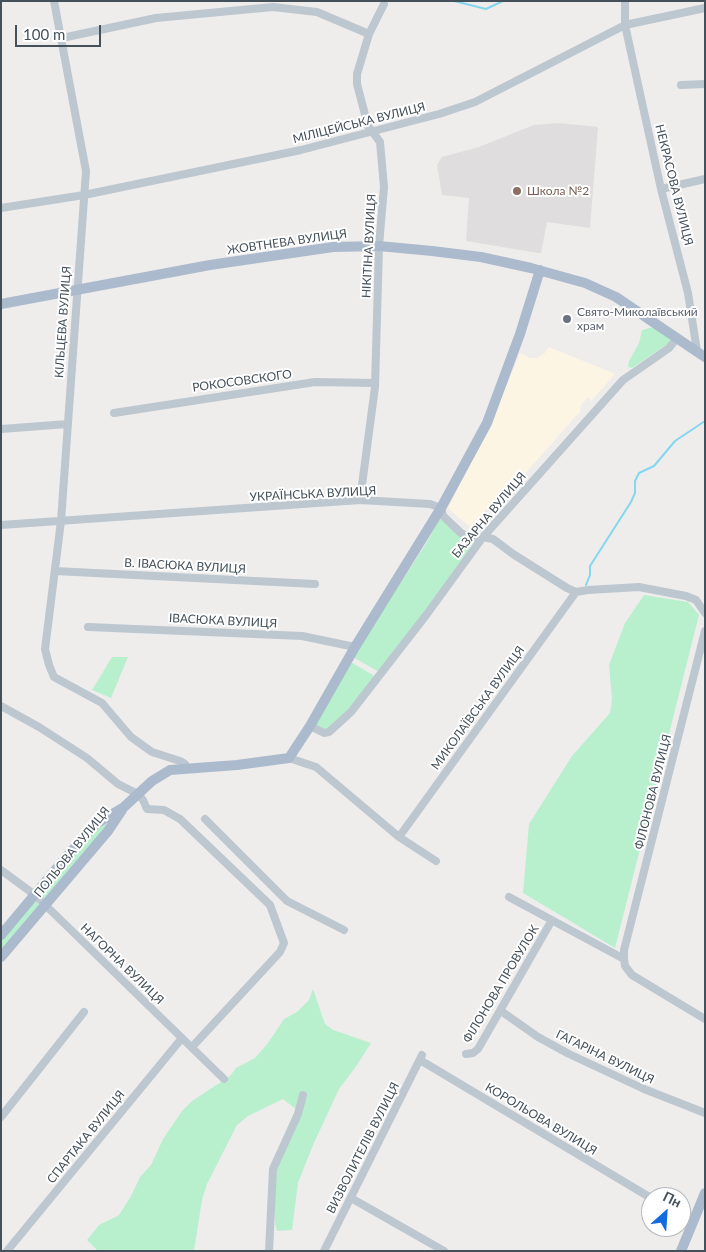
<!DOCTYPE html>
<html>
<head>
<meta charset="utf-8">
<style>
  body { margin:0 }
  #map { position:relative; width:706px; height:1252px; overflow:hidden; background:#efecec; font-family:Lato,sans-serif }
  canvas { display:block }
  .frame { position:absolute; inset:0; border:2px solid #44505a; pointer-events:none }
  .north { position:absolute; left:641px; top:1187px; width:50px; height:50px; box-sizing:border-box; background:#fff; border:1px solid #b4b9bd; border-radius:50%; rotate:26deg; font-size:14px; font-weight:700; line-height:20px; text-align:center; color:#44505a }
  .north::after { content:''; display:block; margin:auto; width:18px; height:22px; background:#136be2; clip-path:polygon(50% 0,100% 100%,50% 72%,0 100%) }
  .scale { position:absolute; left:15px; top:25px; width:86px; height:22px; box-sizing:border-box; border:2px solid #44505a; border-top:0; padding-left:6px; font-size:15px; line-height:18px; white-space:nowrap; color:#44505a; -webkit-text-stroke:4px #fff; paint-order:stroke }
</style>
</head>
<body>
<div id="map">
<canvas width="706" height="1252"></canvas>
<div class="frame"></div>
<div class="north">Пн</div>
<div class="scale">100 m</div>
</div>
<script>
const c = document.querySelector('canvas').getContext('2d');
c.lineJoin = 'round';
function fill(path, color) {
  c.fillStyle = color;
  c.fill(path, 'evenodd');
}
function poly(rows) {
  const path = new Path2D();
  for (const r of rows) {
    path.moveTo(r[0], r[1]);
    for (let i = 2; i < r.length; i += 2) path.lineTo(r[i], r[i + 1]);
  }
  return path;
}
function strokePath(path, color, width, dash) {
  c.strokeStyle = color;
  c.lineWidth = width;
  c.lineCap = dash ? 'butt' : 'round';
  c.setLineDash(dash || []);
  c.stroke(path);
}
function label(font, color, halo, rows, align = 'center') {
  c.font = font + ' Lato,sans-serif';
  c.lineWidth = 4;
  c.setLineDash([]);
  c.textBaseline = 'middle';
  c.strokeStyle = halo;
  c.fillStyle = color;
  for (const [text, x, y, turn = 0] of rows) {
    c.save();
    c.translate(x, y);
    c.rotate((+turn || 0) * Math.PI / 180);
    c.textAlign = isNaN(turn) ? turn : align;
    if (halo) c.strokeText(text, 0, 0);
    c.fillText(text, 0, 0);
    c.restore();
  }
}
fill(poly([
  [549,347,615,374,591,401,588,397,581,405,580,413,575,417,517,483,509,482,471,528,448,508,491,423,520,353,530,358,537,358,544,354]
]), '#fcf5e3');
fill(poly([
  [558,123,598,127,590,228,547,222,541,253,538,253,466,241,469,198,442,195,437,165,442,157,479,147,534,125]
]), '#e0ddde');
fill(poly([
  [653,327,670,339,669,343,632,368,628,367,629,361,639,343,642,330],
  [439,519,477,541,379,672,353,657,427,542],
  [644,595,688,602,699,615,615,948,523,893,529,824,572,756,610,713,612,699,609,665,625,623],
  [112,657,128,657,111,698,92,690],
  [351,662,376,677,366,692,329,730,317,728,315,722],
  [106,824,107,825,45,898,43,898,41,893,94,830],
  [34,902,37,902,39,906,1,952,1,938],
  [313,989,325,1024,333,1030,371,1043,357,1065,339,1089,313,1145,298,1183,292,1230,277,1231,275,1224,274,1178,297,1110,283,1099,248,1116,237,1125,207,1184,202,1200,194,1251,98,1251,87,1240,99,1225,119,1215,131,1196,140,1177,151,1165,163,1139,182,1111,192,1101,230,1076,236,1068,255,1058,268,1043,284,1019,297,1012,309,1000]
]), '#b8f0ce');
strokePath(poly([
  [454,1,486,9,503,1],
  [586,585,590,575,590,566,631,502,635,493,635,481,639,473,654,466,675,441,705,421]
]), '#83d7ee', 2);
strokePath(poly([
  [54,1,86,171,61,521,45,649,49,665,54,677,102,703,131,737,152,752,180,761,185,764,187,768],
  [625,1,625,25,661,189,688,293,697,351],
  [62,38,156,18,273,7,317,12,369,34],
  [681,85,705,84],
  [661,189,705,179],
  [1,208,84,195,301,150,439,114,475,102,625,25,705,8],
  [114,413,315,382,375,383],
  [1,429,68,424],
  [360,500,375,387,379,246,384,187,380,142,368,126,357,84,357,74,369,34,384,4],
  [1,525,360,500,430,504,441,508,443,516,461,533,471,538,483,537,493,539,513,554,567,588,576,592,588,590,639,587,686,596,696,600,705,613],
  [55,571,315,584],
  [88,627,302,636,355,647],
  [705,631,624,950,624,959,625,966,632,975,705,1019],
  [1,706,39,727,87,758,118,784,138,794,143,800,147,809,164,810,180,819,270,905,284,943,280,952,192,1047],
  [310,726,324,733,329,732,351,712,427,614,483,537,623,380,669,348,677,338],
  [289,758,316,767,399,837,436,861],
  [205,819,287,901,344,930],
  [399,837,576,592],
  [1,870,35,895,224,1079],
  [509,897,624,959],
  [501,1011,538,1037,569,1054,644,1089,705,1113],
  [466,1054,473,1053,478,1049,552,920],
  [420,1060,651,1198],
  [1,1117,84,1012],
  [351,1198,444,1251],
  [681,1220,692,1221],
  [7,1251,182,1038],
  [269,1251,273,1169,298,1114,303,1095],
  [324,1251,422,1055]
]), '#bcc7d0', 8);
strokePath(poly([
  [1,304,210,265,333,247,379,246,432,251,481,257,531,268,585,283,616,297,705,357],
  [1,935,67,856,96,824,124,807,152,781,170,770,237,765,289,758,310,726,355,647,441,508,487,423,520,334,540,270],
  [1,957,108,831,122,810],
  [681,1251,705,1193]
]), '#abbbcd', 10);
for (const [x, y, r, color] of [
  [517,191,5,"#8d6e63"],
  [567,319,5,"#6b7280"]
]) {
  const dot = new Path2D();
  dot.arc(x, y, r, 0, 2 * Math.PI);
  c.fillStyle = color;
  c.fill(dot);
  strokePath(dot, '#fff', 2);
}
label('12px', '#44505a', '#fff', [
  ["МІЛІЦЕЙСЬКА ВУЛИЦЯ",359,123,-14],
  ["НЕКРАСОВА ВУЛИЦЯ",674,185,76],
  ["ЖОВТНЕВА ВУЛИЦЯ",287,242,-8],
  ["НІКІТІНА ВУЛИЦЯ",369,246,-87],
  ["КІЛЬЦЕВА ВУЛИЦЯ",63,322,-86],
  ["РОКОСОВСКОГО",242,381,-8],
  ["УКРАЇНСЬКА ВУЛИЦЯ",313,494,-3],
  ["БАЗАРНА ВУЛИЦЯ",489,515,-50],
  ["В. ІВАСЮКА ВУЛИЦЯ",185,566,3],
  ["ІВАСЮКА ВУЛИЦЯ",223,621,3],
  ["МИКОЛАЇВСЬКА ВУЛИЦЯ",478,708,-54],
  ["ФІЛОНОВА ВУЛИЦЯ",653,792,-76],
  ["ПОЛЬОВА ВУЛИЦЯ",72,852,-51],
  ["НАГОРНА ВУЛИЦЯ",122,964,44],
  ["ФІЛОНОВА ПРОВУЛОК",501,984,-59],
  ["ГАГАРІНА ВУЛИЦЯ",605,1057,26],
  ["КОРОЛЬОВА ВУЛИЦЯ",541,1119,31],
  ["СПАРТАКА ВУЛИЦЯ",86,1137,-51],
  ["ВИЗВОЛИТЕЛІВ ВУЛИЦЯ",363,1148,-63]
]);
label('12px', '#785e54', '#fff', [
  ["Школа №2",527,191]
], 'left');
label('12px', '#5b616d', '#fff', [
  ["Свято-Миколаївський",577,312],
  ["храм",577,326]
], 'left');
</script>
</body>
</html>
